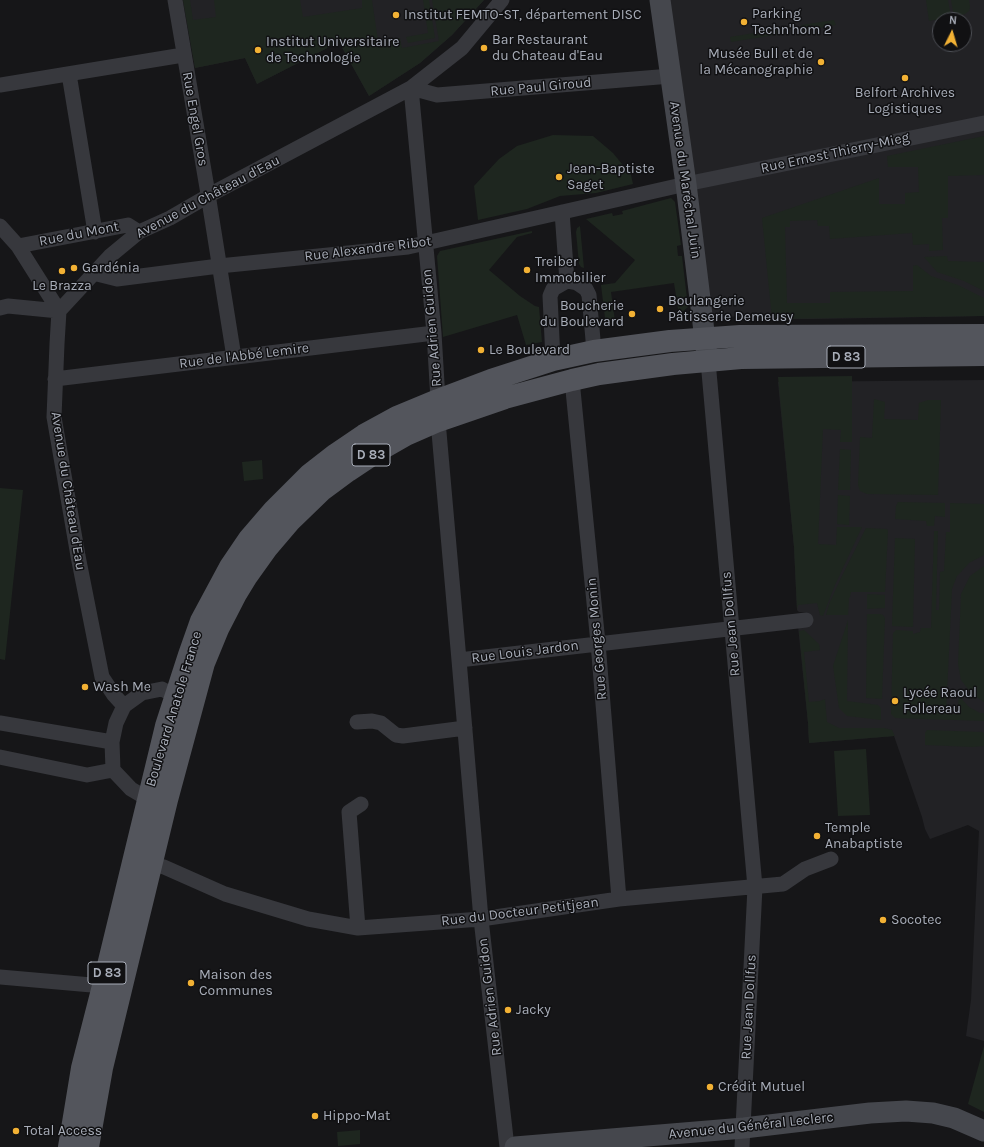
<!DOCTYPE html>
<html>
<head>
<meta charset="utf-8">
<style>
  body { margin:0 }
  #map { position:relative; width:984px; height:1147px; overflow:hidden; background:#161618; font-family:Karla,sans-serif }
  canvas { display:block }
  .north { position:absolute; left:932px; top:12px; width:40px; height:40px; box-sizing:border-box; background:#111113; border:1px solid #4d4f55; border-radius:50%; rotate:5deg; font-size:11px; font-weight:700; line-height:16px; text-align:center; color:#a8adb8 }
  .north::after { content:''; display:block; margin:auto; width:14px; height:18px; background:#f2b134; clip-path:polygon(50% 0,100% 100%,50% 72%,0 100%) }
</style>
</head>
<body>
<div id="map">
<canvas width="984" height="1147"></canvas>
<div class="north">N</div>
</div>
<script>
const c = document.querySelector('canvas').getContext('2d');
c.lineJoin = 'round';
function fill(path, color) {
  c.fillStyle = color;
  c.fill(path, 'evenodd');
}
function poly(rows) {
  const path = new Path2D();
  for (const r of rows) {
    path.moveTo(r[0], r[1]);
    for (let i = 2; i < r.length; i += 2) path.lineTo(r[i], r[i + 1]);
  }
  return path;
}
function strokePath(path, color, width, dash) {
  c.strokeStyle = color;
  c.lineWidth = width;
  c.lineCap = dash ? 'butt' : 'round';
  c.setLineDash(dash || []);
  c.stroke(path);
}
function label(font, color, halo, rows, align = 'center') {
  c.font = font + ' Karla,sans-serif';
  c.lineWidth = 3;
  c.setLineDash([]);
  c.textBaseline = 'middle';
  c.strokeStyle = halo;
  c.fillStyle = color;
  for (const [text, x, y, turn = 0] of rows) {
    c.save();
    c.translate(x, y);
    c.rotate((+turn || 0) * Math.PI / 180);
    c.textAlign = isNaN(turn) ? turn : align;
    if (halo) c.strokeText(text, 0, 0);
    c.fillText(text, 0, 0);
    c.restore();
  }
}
fill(poly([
  [183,0,484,0,452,35,420,63,369,96,339,42,257,84,245,58,195,68],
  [662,0,984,0,984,316,814,319,772,319,772,316,710,317],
  [940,20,964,20,964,44,940,44],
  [984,380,984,1041,966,1036,971,1000,979,831,968,825,930,839,925,829,922,817,894,736,809,743,808,723,798,626,807,625,806,612,799,612,797,610,794,547,778,382]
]), '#222225');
fill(poly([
  [183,0,190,0,193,20,216,17,214,0,300,0,303,17,362,8,362,0,372,0,378,41,400,38,402,48,439,41,432,0,484,0,452,35,420,63,369,96,339,42,257,84,245,58,195,68],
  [423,0,429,0,435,38,408,43,406,37,428,33],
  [926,0,948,0,951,17,929,21],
  [951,0,969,0,970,7,969,11,965,14,954,17],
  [834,20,836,25,801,31,801,25],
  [779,29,781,34,731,42,730,37],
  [553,135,593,136,613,153,631,175,633,184,596,193,560,196,527,209,478,220,474,186,499,159,517,146],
  [984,136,984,175,948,176,948,218,942,218,943,250,929,251,929,244,913,245,912,233,830,239,829,226,818,226,817,220,790,221,790,227,785,227,787,303,830,303,830,292,913,291,913,266,917,265,931,276,958,285,984,298,984,316,772,319,762,218,879,178,879,204,905,204,905,193,919,192,918,167,888,167,887,156],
  [671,198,675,202,681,245,677,246,678,256,682,256,688,307,679,315,674,283,611,292,615,321,610,322,605,318,601,285,615,283,635,260,586,219,612,213,613,216,623,214,622,211],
  [580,226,584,268,581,267,579,264,576,232,577,228],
  [532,231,532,233,517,237,489,270,520,296,535,306,539,307,542,342,526,345,517,315,443,337,437,256,440,251],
  [947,256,948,261,984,262,984,291,964,281,937,272,924,257],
  [852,376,852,442,840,442,841,430,823,429,818,544,836,545,837,527,862,527,835,585,823,616,820,615,817,603,798,605,797,610,794,547,778,377],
  [874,399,885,402,884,419,918,420,919,403,928,400,941,400,938,495,867,494,860,491,858,485,860,437,872,438],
  [840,449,851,450,850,490,838,490],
  [262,460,263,479,244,481,242,462],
  [0,488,23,490,5,660,0,659],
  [838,495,850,496,849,525,837,524],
  [898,502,945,503,945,517,935,516,934,526,927,526,926,521,895,519,896,506],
  [950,503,984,504,984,555,969,563,961,572,957,576,952,589,946,714,957,714,959,696,969,707,980,713,984,713,984,721,895,718,891,714,893,633,896,630,913,631,913,634,920,632,921,628,931,628,934,531,938,531,936,610,939,610,940,572,944,571,946,532,950,532],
  [866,528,887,529,888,531,885,592,851,592,850,597,849,598,848,615,826,615,829,604,840,580],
  [895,538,915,539,913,627,892,626,892,624],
  [984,566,984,702,971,693,961,680,958,664,961,594,970,576],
  [867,594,885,595,885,608,867,609],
  [867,614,880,614,883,615,885,618,882,699,866,698],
  [848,620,847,701,878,705,881,708,881,720,847,716,839,708,833,666],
  [804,630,819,644,820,650,804,652,809,702,820,701,825,699,827,722,839,728,884,728,892,730,895,736,809,743,808,723,799,631],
  [927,730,982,732,984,733,984,746,972,747,925,745,925,733],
  [866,749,870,815,838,816,834,751],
  [984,1046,984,1112,968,1104],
  [360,1130,360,1144,338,1146,337,1132]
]), '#1e261f');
strokePath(poly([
  [175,0,207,188,234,357],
  [69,74,95,232],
  [0,85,183,55],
  [411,88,434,333,438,400],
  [411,88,437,95,671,76],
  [562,212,567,281],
  [0,226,18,246,59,311],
  [18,246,128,225,139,232],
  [93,273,117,279,219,266,408,247,686,184,984,123],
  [0,308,8,306,59,311],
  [553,360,550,296,553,289,567,281,577,283,586,289,589,295,594,351],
  [708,361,755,887,742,1147],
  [55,379,434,333],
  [572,380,598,643,619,899],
  [438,421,459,660,481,919,507,1147],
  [459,660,806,620],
  [124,706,114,695,102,677,78,556,54,417,57,344,59,311,110,256,139,232,170,218,215,192,411,88,462,48,502,0],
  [357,722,372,721,381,723,396,735,403,736,465,728],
  [0,723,112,742],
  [0,757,87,775,113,770],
  [156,800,148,799,131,789,113,770,112,742,116,723,124,706,142,693,162,689,175,696,180,702],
  [152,864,164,867,225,894,308,919,358,928,481,919,619,899,783,884,805,869,831,859],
  [358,928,349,812,361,804],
  [0,977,103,986]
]), '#37383d', 15);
strokePath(poly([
  [660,0,686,184,707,356],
  [515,1147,744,1128,870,1113,906,1111,933,1113,954,1118,984,1131]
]), '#45474d', 21);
strokePath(poly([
  [69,1147,82,1068,103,986,166,726,189,655,201,621,230,567,249,539,274,510,309,475,336,454,364,435,397,417,438,400,491,380,553,360,594,351,670,341,740,336,984,335],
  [88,1147,102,1068,167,800,204,663,218,629,236,594,247,576,267,548,290,521,321,491,348,471,378,451,406,435,438,421,505,398,572,380,599,374,673,364,741,358,984,355]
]), '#53555c', 22);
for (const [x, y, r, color] of [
  [396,15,4,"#f2b134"],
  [744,22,4,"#f2b134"],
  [484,48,4,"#f2b134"],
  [258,50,4,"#f2b134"],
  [821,62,4,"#f2b134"],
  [905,78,4,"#f2b134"],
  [559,177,4,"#f2b134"],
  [74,268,4,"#f2b134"],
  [527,270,4,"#f2b134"],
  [62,271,4,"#f2b134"],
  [660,309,4,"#f2b134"],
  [632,314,4,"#f2b134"],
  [481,350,4,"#f2b134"],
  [85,687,4,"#f2b134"],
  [895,701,4,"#f2b134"],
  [817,836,4,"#f2b134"],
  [883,920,4,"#f2b134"],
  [191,983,4,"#f2b134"],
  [508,1010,4,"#f2b134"],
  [710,1087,4,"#f2b134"],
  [315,1116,4,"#f2b134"],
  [16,1131,4,"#f2b134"]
]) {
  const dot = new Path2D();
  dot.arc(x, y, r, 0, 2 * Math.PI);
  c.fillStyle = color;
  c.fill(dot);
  strokePath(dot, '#111113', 1.5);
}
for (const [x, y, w] of [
  [846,357,38],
  [371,455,38],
  [107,973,38]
]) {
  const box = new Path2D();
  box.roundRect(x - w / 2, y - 11, w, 22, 3);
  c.fillStyle = '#111113';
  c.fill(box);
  strokePath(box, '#a8adb8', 1);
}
label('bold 13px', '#a8adb8', null, [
  ["D 83",846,357],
  ["D 83",371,455],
  ["D 83",107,973]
]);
label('14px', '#a8adb8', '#111113', [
  ["Parking",752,14],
  ["Techn'hom 2",752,30],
  ["Institut FEMTO-ST, département DISC",404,15],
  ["Bar Restaurant",492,40],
  ["du Chateau d'Eau",492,56],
  ["Institut Universitaire",266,42],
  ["de Technologie",266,58],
  ["Musée Bull et de",813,54,"right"],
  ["la Mécanographie",813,70,"right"],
  ["Belfort Archives",905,93,"center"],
  ["Logistiques",905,109,"center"],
  ["Jean-Baptiste",567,169],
  ["Saget",567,185],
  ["Treiber",535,262],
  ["Immobilier",535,278],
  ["Gardénia",82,268],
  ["Le Brazza",62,286,"center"],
  ["Boulangerie",668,301],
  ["Pâtisserie Demeusy",668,317],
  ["Boucherie",624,306,"right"],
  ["du Boulevard",624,322,"right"],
  ["Le Boulevard",489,350],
  ["Wash Me",93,687],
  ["Lycée Raoul",903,693],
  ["Follereau",903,709],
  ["Temple",825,828],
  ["Anabaptiste",825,844],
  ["Socotec",891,920],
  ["Maison des",199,975],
  ["Communes",199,991],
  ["Jacky",516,1010],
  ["Crédit Mutuel",718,1087],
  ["Hippo-Mat",323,1116],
  ["Total Access",24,1131]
], 'left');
label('14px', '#a8adb8', '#111113', [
  ["Rue Paul Giroud",541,87,-5],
  ["Rue Engel Gros",195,119,80],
  ["Rue Ernest Thierry-Mieg",835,153,-12],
  ["Avenue du Maréchal Juin",685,180,82],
  ["Avenue du Château d'Eau",208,197,-28],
  ["Rue du Mont",79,234,-11],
  ["Rue Alexandre Ribot",368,249,-7],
  ["Rue Adrien Guidon",432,328,-95],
  ["Rue de l'Abbé Lemire",244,356,-7],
  ["Avenue du Château d'Eau",68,491,81],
  ["Rue Jean Dollfus",731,624,-95],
  ["Rue Georges Monin",597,639,-95],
  ["Rue Louis Jardon",525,652,-7],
  ["Boulevard Anatole France",174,709,-73],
  ["Rue du Docteur Petitjean",520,912,-7],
  ["Rue Adrien Guidon",490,997,-97],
  ["Rue Jean Dollfus",749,1007,-87],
  ["Avenue du Général Leclerc",751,1126,-6]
]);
</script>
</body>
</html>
